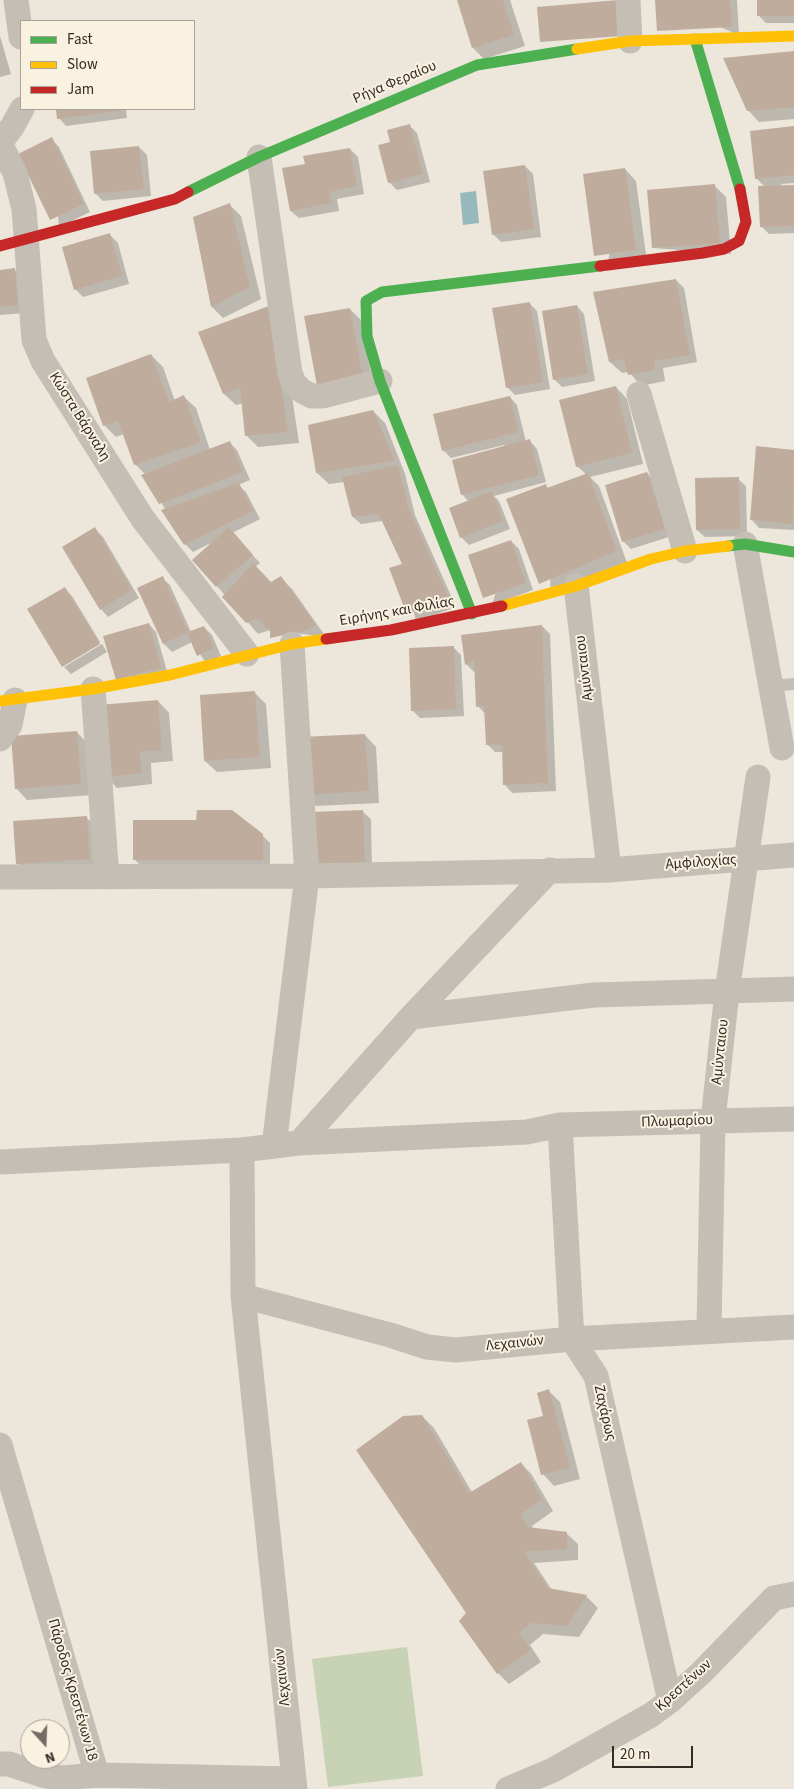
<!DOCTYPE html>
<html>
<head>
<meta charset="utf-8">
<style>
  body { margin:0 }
  #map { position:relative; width:794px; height:1789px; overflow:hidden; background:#ece6db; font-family:"Source Sans 3",sans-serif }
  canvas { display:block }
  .legend { position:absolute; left:20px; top:20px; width:175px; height:90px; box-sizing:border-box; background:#f9f2e1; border:1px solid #aaa295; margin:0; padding:6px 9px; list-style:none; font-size:15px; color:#332b24 }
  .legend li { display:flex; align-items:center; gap:10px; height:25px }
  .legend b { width:25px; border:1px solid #aaa295 }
  .north { position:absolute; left:20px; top:1719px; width:50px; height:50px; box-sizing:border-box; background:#f9f2e1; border:1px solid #aaa295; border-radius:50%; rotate:160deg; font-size:14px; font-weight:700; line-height:20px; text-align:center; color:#332b24 }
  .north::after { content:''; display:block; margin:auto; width:18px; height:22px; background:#746c64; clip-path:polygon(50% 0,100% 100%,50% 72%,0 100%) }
  .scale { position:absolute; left:612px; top:1746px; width:81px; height:22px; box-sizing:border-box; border:2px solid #332b24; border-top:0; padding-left:6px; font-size:15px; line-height:18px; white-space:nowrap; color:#332b24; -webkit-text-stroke:4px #f9f2e1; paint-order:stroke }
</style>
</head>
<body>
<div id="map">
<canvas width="794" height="1789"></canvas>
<ul class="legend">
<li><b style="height:6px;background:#4caf50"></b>Fast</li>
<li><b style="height:6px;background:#ffc107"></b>Slow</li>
<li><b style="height:6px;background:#c62828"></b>Jam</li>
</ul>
<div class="north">N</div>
<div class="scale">20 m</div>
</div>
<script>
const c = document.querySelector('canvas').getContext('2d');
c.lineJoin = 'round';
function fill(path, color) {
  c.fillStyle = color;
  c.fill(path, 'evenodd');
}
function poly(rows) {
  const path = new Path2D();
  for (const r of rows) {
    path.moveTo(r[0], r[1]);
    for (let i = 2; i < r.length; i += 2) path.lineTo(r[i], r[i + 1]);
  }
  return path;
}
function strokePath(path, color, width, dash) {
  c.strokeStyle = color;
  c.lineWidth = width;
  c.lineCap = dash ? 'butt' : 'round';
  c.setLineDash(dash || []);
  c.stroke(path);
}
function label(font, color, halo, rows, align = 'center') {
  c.font = font + ' "Source Sans 3",sans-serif';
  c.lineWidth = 4;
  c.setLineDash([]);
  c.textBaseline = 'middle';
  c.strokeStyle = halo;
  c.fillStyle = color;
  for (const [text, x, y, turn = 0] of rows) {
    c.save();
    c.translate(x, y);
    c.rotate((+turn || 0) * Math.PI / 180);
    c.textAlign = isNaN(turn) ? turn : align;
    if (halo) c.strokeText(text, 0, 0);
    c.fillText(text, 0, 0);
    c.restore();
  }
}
fill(poly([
  [407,1647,423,1776,328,1787,312,1659]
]), '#c8d2b4');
fill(poly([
  [476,191,479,223,463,225,460,193]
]), '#97b8bd');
fill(poly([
  [458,0,510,0,525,46,484,59,473,48],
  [656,0,737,0,739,35],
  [758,0,794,0,794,23,766,23,758,15],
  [0,36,11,74,0,77],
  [794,52,794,119,759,122,748,110],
  [57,109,126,109,127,118,66,126,59,118],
  [410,126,417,133,430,182,397,190,389,182],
  [794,128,794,183,781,184,782,186,794,186,794,233,769,234,761,226,765,187,756,178],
  [51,139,59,147,90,212,59,227],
  [139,147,147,155,151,196,103,201,96,194],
  [350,149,358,157,364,194,337,199,339,211,299,218,291,211,306,165],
  [525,166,533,174,541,237,501,242,493,234],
  [625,169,636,181,647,262,607,267],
  [715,186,726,197,731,254,653,248],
  [230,205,241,216,261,299,223,318,212,307,195,218],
  [110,235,118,243,129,284,83,297,75,289],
  [14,269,22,277,26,313,0,315,0,271],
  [676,280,684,288,697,362,663,368,665,381,641,386,629,372,622,373,610,362,595,293],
  [529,303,537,311,550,389,515,395,507,387],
  [577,306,584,314,595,381,562,387,554,379],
  [350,309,361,320,374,389,306,317],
  [151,355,163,367,175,401,184,397,196,408,210,450,230,443,237,450,250,480,238,485,246,492,260,519,232,533,260,563,255,567,271,583,281,578,292,589,326,637,270,630,258,634,217,586,211,543,193,552,185,544,145,474,135,464,124,434,116,437,104,425],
  [287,363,299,443,258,447,247,436,243,403,236,405,224,394,217,371],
  [616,387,627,399,643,464,590,477,599,486,627,563,551,595,545,485,549,489,587,475,577,466],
  [510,397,517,405,526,442,530,441,537,449,546,482,494,496,499,501,510,529,469,545,461,537,469,502,462,494,505,447,504,445,451,458,443,450],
  [373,411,385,423,405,474,415,515,456,607,416,622,404,565,383,521,361,524,353,517,344,482,329,484,317,473,309,426],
  [757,448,794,451,794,530,759,528,752,520],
  [647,473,655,481,672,536,631,549,623,541],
  [738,479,746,486,747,536,705,537,697,530],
  [95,529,103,537,139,598,108,617,101,609],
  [511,541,519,549,533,590,492,605],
  [162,578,170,585,191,632,204,627,212,635,221,656,206,663,192,642,172,652,164,644,139,588],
  [64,588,72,596,100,642,64,664],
  [149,624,156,632,168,675,125,688],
  [542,626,550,634,556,791,512,793,505,785,503,752,495,752,487,744,486,715,478,706,476,671,474,672,466,664,463,636],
  [102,644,107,652,71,674,64,667],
  [453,647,461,655,464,716,420,718,412,710],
  [255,693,266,704,271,768,217,772,205,761],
  [158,701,169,713,173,761,151,763,152,784,117,788,106,776],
  [77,732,88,744,92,795,27,800,16,788],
  [365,735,376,747,379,803,316,806,305,794],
  [363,812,371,819,372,872,321,873],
  [87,818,94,825,97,867,25,871,17,863],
  [262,835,270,843,270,868,142,867,134,859],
  [549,1391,560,1402,580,1479,554,1486,543,1474,544,1417],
  [422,1416,434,1428,472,1492,521,1463,532,1475,553,1511,532,1526,533,1529,566,1533,578,1544,578,1560,534,1563,552,1590,586,1596,598,1608,579,1637,543,1634,530,1645,541,1662,509,1684,498,1673,467,1613]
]), '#0003');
fill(poly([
  [457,0,503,0,514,35,472,48],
  [618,0,621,36,540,42,537,7],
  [655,0,730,0,732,27,657,31],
  [757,0,794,0,794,16,757,16],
  [794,51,794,107,747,111,723,58],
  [56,109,120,109,120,111,57,119],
  [410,124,423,174,388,183,378,145,390,142,387,130],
  [794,126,794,175,755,179,750,131],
  [52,137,84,204,50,220,18,154],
  [139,146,144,189,94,194,90,151],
  [350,148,357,186,330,192,332,203,290,211,282,168,305,164,303,156],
  [525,165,534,229,492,235,483,171],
  [625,168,636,250,594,256,583,174],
  [715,184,720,243,652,248,647,190],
  [794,185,794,226,760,227,758,186],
  [230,203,250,287,211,307,193,217],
  [110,233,122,276,74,290,62,247],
  [15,268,18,305,0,307,0,270],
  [676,279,690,355,654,361,655,370,628,375,624,359,609,362,593,292],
  [530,302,543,382,506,388,492,308],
  [577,305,588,374,553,380,542,311],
  [269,306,288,432,245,436,240,388,223,394,198,332],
  [350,308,363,378,317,386,304,316],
  [151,354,169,402,184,395,201,442,134,465,118,421,103,426,86,378],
  [616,386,632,453,576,467,559,400],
  [510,396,519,432,442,451,433,414],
  [373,410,395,461,316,473,308,425],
  [530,439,539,475,461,495,452,460],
  [230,441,243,472,159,504,141,475],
  [756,446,794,450,793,524,750,520],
  [398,465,408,506,449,599,407,615,389,568,402,564,381,519,378,514,352,517,342,477],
  [647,472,665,529,622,542,605,485],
  [588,473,617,551,539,584,506,499,546,484,547,488],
  [739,477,740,529,696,530,695,478],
  [239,483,253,511,184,545,161,510],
  [492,491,503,521,460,538,449,508],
  [95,527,132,590,100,610,62,547],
  [229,527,253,555,216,587,192,560],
  [511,540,526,583,483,598,468,555],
  [253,563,271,582,281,576,316,625,304,631,270,638,270,631,257,619,246,623,222,597],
  [163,576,188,632,204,626,214,648,197,656,187,633,163,644,137,588],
  [65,587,100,644,62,667,27,609],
  [149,623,161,668,116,680,103,636],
  [542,625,548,783,503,785,502,745,486,745,484,706,476,707,474,660,465,665,461,635],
  [454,646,456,709,411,711,409,648],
  [255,691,260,757,204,761,200,695],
  [158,700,162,750,140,752,142,773,105,777,99,705],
  [77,731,81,784,15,789,11,736],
  [365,734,369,791,304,795,300,737],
  [197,810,232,810,263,834,263,860,133,860,133,820,196,820],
  [363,810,365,864,312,866,311,812],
  [87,816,90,859,16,864,13,821],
  [549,1389,570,1468,541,1475,527,1420,543,1416,537,1393],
  [422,1415,469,1493,521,1462,542,1499,521,1514,528,1527,567,1532,567,1549,524,1552,548,1588,587,1595,567,1626,531,1623,519,1633,531,1650,497,1674,459,1621,466,1613,356,1450,403,1416]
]), '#c0ac9c');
strokePath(poly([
  [771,686,794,684]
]), '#c4beb5', 12);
strokePath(poly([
  [16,0,21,37],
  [628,0,630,41],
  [22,109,12,127,0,143,15,173,24,209,34,340,43,361,143,519,247,654],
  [259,157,290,373,294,383,302,391,312,396,323,396,380,381],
  [639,394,685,551],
  [745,544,782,748],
  [576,586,609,870],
  [93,689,107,877],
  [0,739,10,725,15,700],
  [0,877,307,876,609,870,794,855],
  [411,1017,594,995,794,989],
  [560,1125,572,1339,596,1376,670,1701],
  [299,1143,411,1017,550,870],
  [274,1146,307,876,292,644],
  [242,1150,243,1296,295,1789],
  [0,1162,242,1150,299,1143,527,1132,560,1125,794,1119],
  [243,1296,390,1335,427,1347,456,1350,572,1339,794,1327],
  [709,1330,713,1120,727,992,758,777],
  [0,1445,97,1775,294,1779],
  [0,1764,9,1764,46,1776,64,1778,97,1775],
  [508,1789,553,1770,651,1715,670,1701,701,1673,774,1598,794,1594]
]), '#c4beb5', 25);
strokePath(poly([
  [695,39,740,189],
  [188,192,259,157,477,65,577,49],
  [728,546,745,544,794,552],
  [472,614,380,381,367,336,366,301,382,292,600,266]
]), '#4caf50', 11);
strokePath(poly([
  [577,49,630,41,794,36],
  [502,606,576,586,651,559,685,551,728,546],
  [0,701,93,689,170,675,292,644,326,639]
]), '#ffc107', 11);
strokePath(poly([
  [0,246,175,199,188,192],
  [600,266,703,253,724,249,739,241,746,222,740,189],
  [326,639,391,630,502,606]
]), '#c62828', 11);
label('15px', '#332b24', '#f9f2e1', [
  ["Ρήγα Φεραίου",395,83,-23],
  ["Κώστα Βάρναλη",79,417,58],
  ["Ειρήνης και Φιλίας",397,612,-10],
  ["Αμύνταιου",585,668,-97],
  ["Αμφιλοχίας",701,863,-4],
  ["Αμύνταιου",721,1052,-84],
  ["Πλωμαρίου",677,1122,-2],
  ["Λεχαινών",515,1344,-6],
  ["Ζαχάρως",604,1413,77],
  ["Λεχαινών",283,1677,-96],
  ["Κρεστένων",684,1686,-42],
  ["Πάροδος Κρεστένων 18",72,1690,74]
]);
</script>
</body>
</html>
